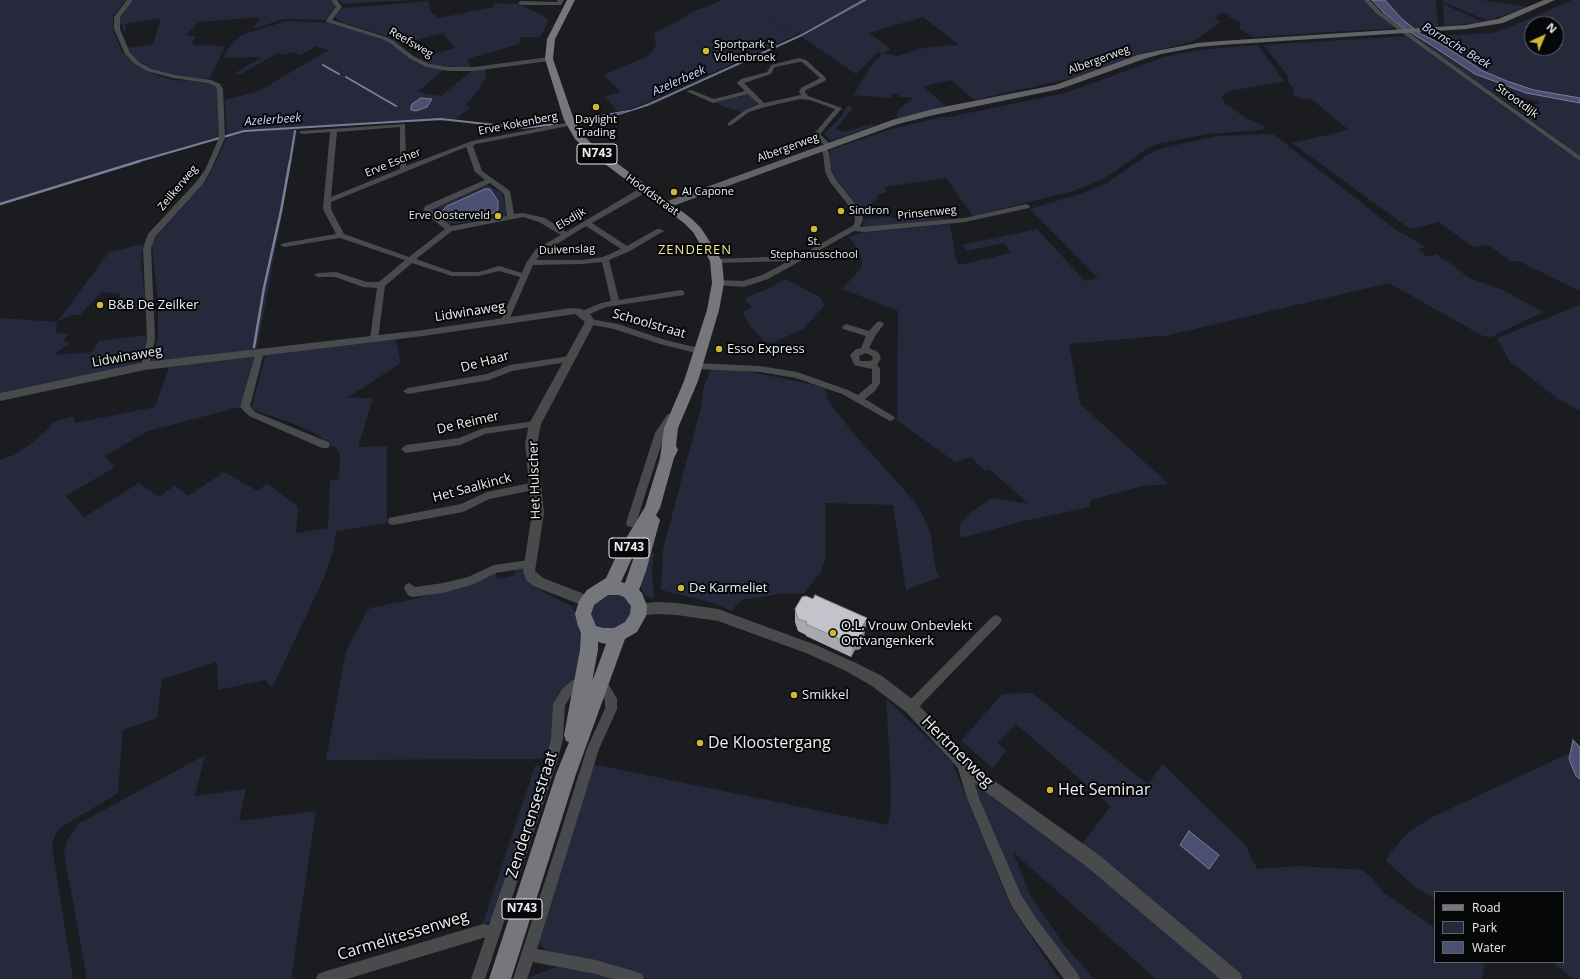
<!DOCTYPE html>
<html>
<head>
<meta charset="utf-8">
<style>
  body { margin:0 }
  #map { position:relative; width:1580px; height:979px; overflow:hidden; background:#1b1c20; font-family:"Open Sans",sans-serif }
  canvas { display:block }
  .legend { position:absolute; left:1434px; top:891px; width:130px; height:72px; box-sizing:border-box; background:#060708; border:1px solid #626365; margin:0; padding:5px 7px; list-style:none; font-size:12px; color:#ededf1 }
  .legend li { display:flex; align-items:center; gap:8px; height:20px }
  .legend b { width:20px; border:1px solid #626365 }
  .north { position:absolute; left:1524px; top:16px; width:40px; height:40px; box-sizing:border-box; background:#060708; border:1px solid #626365; border-radius:50%; rotate:44deg; font-size:11px; font-weight:700; line-height:16px; text-align:center; color:#ededf1 }
  .north::after { content:''; display:block; margin:auto; width:14px; height:18px; background:#cfb837; clip-path:polygon(50% 0,100% 100%,50% 72%,0 100%) }
</style>
</head>
<body>
<div id="map">
<canvas width="1580" height="979"></canvas>
<ul class="legend">
<li><b style="height:5px;background:#76777c"></b>Road</li>
<li><b style="height:11px;background:#26283c"></b>Park</li>
<li><b style="height:11px;background:#4b4f72"></b>Water</li>
</ul>
<div class="north">N</div>
</div>
<script>
const c = document.querySelector('canvas').getContext('2d');
c.lineJoin = 'round';
function fill(path, color) {
  c.fillStyle = color;
  c.fill(path, 'evenodd');
}
function poly(rows) {
  const path = new Path2D();
  for (const r of rows) {
    path.moveTo(r[0], r[1]);
    for (let i = 2; i < r.length; i += 2) path.lineTo(r[i], r[i + 1]);
  }
  return path;
}
function strokePath(path, color, width, dash) {
  c.strokeStyle = color;
  c.lineWidth = width;
  c.lineCap = dash ? 'butt' : 'round';
  c.setLineDash(dash || []);
  c.stroke(path);
}
function label(font, color, halo, rows, align = 'center') {
  c.font = font + ' "Open Sans",sans-serif';
  c.lineWidth = 4;
  c.setLineDash([]);
  c.textBaseline = 'middle';
  c.strokeStyle = halo;
  c.fillStyle = color;
  for (const [text, x, y, turn = 0] of rows) {
    c.save();
    c.translate(x, y);
    c.rotate((+turn || 0) * Math.PI / 180);
    c.textAlign = isNaN(turn) ? turn : align;
    if (halo) c.strokeText(text, 0, 0);
    c.fillText(text, 0, 0);
    c.restore();
  }
}
fill(poly([
  [0,0,126,0,113,16,113,21,114,32,122,52,136,65,159,76,174,80,206,82,217,86,220,138,0,205],
  [132,0,332,0,335,5,336,8,327,20,283,19,253,29,260,17,199,22,186,35,196,36,192,43,194,45,225,46,211,76,205,79,178,76,153,70,134,58,127,48,153,44,161,18,125,24,126,30,123,31,122,24,119,25,120,18],
  [338,0,413,0,343,4],
  [723,0,863,0,802,35,761,17,798,34,634,108,618,112,604,96,621,92,603,75,648,56,656,45,654,34,695,11],
  [866,0,1366,0,1396,28,1253,37,1240,29,1240,22,1228,16,1231,15,1222,13,1214,18,1221,22,1194,41,1147,53,1087,75,974,100,951,80,923,86,945,106,898,118,896,115,900,108,912,100,911,97,899,97,898,94,890,94,892,98,853,95,873,63,882,54,878,52,856,74,801,36],
  [923,17,959,45,938,46,919,49,897,56,893,55,883,54,891,49,869,33],
  [1385,0,1436,0,1438,27,1413,28,1402,19],
  [1442,0,1482,0,1526,7,1488,21,1443,2],
  [1572,0,1580,0,1580,98,1534,90,1498,78,1475,67,1440,43,1421,34,1451,35,1492,33,1515,25],
  [1532,24,1556,24,1556,48,1532,48],
  [428,1,432,13,439,18,494,7,494,3,519,4,549,19,540,37,521,37,519,44,467,59,471,67,460,67,435,66,420,58,455,48,443,33,400,44,386,36,338,21,335,17,341,9,344,8],
  [1443,4,1484,22,1444,26],
  [286,21,333,23,380,37,392,43,410,58,445,69,417,92,441,96,474,69,485,68,486,76,478,91,466,104,470,108,453,121,419,120,298,127,257,349,151,362,158,336,158,305,152,246,154,239,206,181,215,164,227,137,225,100,259,91,328,50,316,46,301,55,291,52,285,55,278,53,239,75,235,73,263,57,223,58,230,46,242,35],
  [1412,34,1426,41,1467,69,1490,80,1536,95,1580,103,1580,156,1504,100,1410,35],
  [1502,93,1537,101,1539,103,1533,105,1522,104,1509,99],
  [1406,36,1580,161,1580,291,1518,261,1511,261,1488,245,1473,247,1439,222,1410,229,1292,143,1349,130,1310,98,1300,99,1293,95,1294,89,1288,81,1287,75,1263,45],
  [1258,45,1284,81,1230,91,1224,94,1222,98,1225,103,1247,119,1264,126,1263,130,1208,134,1157,144,1142,152,1104,179,1073,191,973,216,946,178,885,187,887,192,877,195,878,199,871,204,872,209,862,211,833,175,830,166,830,150,888,130,941,117,949,117,1065,93,1164,57,1182,53,1209,49],
  [746,95,751,95,758,103,741,112,719,105,716,102],
  [848,105,853,108,836,128,837,130,844,132,872,124,875,125,831,141,824,134,840,118],
  [1273,134,1395,229,1425,247,1418,249,1428,257,1436,254,1440,258,1446,260,1469,278,1503,290,1543,312,1491,337,1487,337,1481,335,1389,283,1161,337,1159,336,1069,344,1080,404,1169,484,1142,486,1091,500,1090,507,1024,521,961,538,959,525,973,511,992,498,1029,504,989,469,985,471,971,457,955,462,897,420,898,311,842,289,861,268,862,262,860,253,849,237,861,233,950,224,956,259,959,265,1011,253,1004,243,967,251,962,245,1037,229,1085,281,1098,278,1030,209,1083,193,1107,183,1147,155,1159,149,1217,136],
  [488,185,502,193,508,213,504,216,448,225,433,212,431,209,483,186],
  [481,190,490,190,498,201,495,213,462,217,447,206],
  [925,216,949,219,862,228,865,219,891,217,900,221,905,217],
  [143,244,141,261,146,309,126,311,118,307,115,304,116,300,122,294,102,292,80,315,72,315,57,322,56,333,69,334,63,341,70,343,54,355,92,352,99,341,147,335,143,355,139,364,0,393,0,318,57,322,109,252],
  [786,279,821,298,824,306,802,330,774,342,766,343,749,325,743,312,752,307,745,300,747,297,775,286,774,285],
  [1580,305,1580,411,1557,398,1510,362,1497,338],
  [395,338,401,363,347,398,373,398,358,447,387,446,387,523,336,531,333,551,324,578,272,688,265,680,218,690,217,662,162,679,157,718,123,730,118,793,60,828,55,835,52,846,73,979,0,979,0,460,14,455,33,442,46,431,54,422,74,416,75,423,155,407,169,367,255,356,240,407,148,431,105,456,115,467,66,496,84,517,139,483,159,497,175,485,188,496,224,472,258,491,267,483,298,507,296,533,328,528,330,481,339,479,340,454,337,449,316,434,297,425,251,409,266,354],
  [711,369,736,369,825,387,828,400,852,432,915,502,926,522,931,536,934,560,937,573,940,577,906,590,893,505,825,503,825,560,821,572,804,593,778,594,742,600,736,605,732,611,710,602,661,590,663,549,700,411,704,387],
  [649,548,654,553,652,573,654,599,645,596,640,585],
  [515,568,521,568,523,570,525,579,532,586,571,606,577,614,584,633,579,675,559,696,549,755,537,759,326,760,346,651,366,613,370,608,405,601,475,583,496,572,497,579,515,575],
  [618,593,632,602,632,617,618,629,600,628,595,625,590,616,593,606,606,594],
  [1032,693,1148,784,1163,764,1245,845,1257,869,1299,866,1362,870,1373,879,1383,892,1435,928,1435,962,1484,962,1485,963,1482,979,1245,979,1157,908,1080,847,1111,806,1016,724,997,743,1007,750,993,768,961,741,1002,694],
  [886,699,931,741,953,764,1011,907,1059,979,647,979,637,973,605,963,547,951,538,942,593,764,888,825,891,809,891,780],
  [1570,753,1569,759,1576,776,1580,779,1580,979,1574,979,1552,962,1563,962,1563,892,1435,892,1435,899,1414,886,1386,861,1390,853,1408,833,1430,818],
  [205,755,195,796,246,789,239,821,316,811,291,979,87,979,64,853,67,840,78,824],
  [535,766,538,766,543,771,492,920,482,926],
  [971,779,1005,807,1063,848,1227,979,1156,979,1013,852,1030,895,1065,946,1094,979,1078,979,1022,904],
  [557,967,572,967,620,979,528,979,529,977]
]), '#26283c');
const water = poly([
  [863,0,866,0,801,36,649,105,617,115,580,121,580,119,632,110,648,104,803,34,863,0],
  [1372,0,1385,0,1402,19,1421,34,1440,43,1483,71,1507,81,1534,90,1580,98,1580,103,1526,93,1475,74,1428,43,1403,28,1384,13,1372,0],
  [421,98,432,99,427,107,416,111,411,110,411,107,412,104,421,98],
  [485,189,490,189,498,201,498,210,495,213,457,217,450,217,441,212,447,206,485,189],
  [1573,740,1580,747,1580,779,1576,776,1569,759,1573,740],
  [1189,831,1219,855,1209,869,1180,845,1189,831]
]);
fill(water, '#4b4f72');
strokePath(water, '#7c7e98', 1);
strokePath(poly([
  [323,65,339,74],
  [346,77,396,106],
  [136,162,244,131,441,119,522,128,557,124],
  [290,162,295,131]
]), '#7c7e98', 2);
strokePath(poly([
  [0,204,140,161],
  [254,347,264,288,281,211,290,161]
]), '#7c7e98', 2.5);
fill(poly([
  [127,0,133,0,120,17,120,29,130,53,139,62,151,69,175,75,211,80,220,84,223,89,225,138,211,170,203,184,155,237,151,248,155,339,149,366,145,369,141,366,147,339,143,248,148,234,197,181,205,170,219,138,217,89,215,86,208,83,173,78,147,71,135,64,125,54,114,29,114,17,127,0],
  [331,0,337,0,342,7,332,20,386,37,394,41,413,56,430,64,448,67,474,67,549,57,552,59,549,61,474,71,448,71,426,67,409,58,390,43,382,39,327,22,326,21,336,7,331,0],
  [558,0,564,0,561,5,521,5,518,3,521,1,557,2,558,0],
  [1364,0,1370,0,1380,11,1409,33,1580,156,1580,161,1405,35,1376,13,1364,0],
  [799,58,806,60,826,78,825,81,806,90,805,92,808,96,842,108,820,134,831,145,831,147,827,147,816,138,814,134,835,109,810,100,800,99,765,107,749,112,730,126,728,125,728,123,745,110,759,104,748,94,713,103,686,91,691,90,714,99,745,91,737,83,741,79,767,72,771,65,799,58],
  [799,62,802,62,820,78,801,88,799,92,801,95,764,103,744,83,771,74,775,67,799,62],
  [571,122,573,123,573,125,476,144,473,146,482,171,510,191,514,214,523,213,545,218,566,232,637,190,643,190,643,194,592,223,627,246,657,229,660,229,664,231,630,251,609,260,619,300,681,290,684,291,684,295,606,307,583,317,580,316,579,314,580,312,601,303,611,301,602,262,582,264,533,265,509,320,505,323,501,320,520,277,499,271,479,276,452,276,412,263,385,286,378,339,374,342,370,339,377,288,363,287,335,277,318,277,314,275,318,273,336,272,367,282,379,282,405,260,340,238,284,247,280,245,284,243,336,234,323,209,330,132,302,134,299,132,300,131,405,124,406,166,472,141,571,122],
  [400,127,400,169,331,197,337,132,400,127],
  [466,147,475,172,485,180,425,206,423,211,424,213,445,229,409,257,344,234,331,209,331,202,466,147],
  [490,183,504,194,507,216,451,226,431,210,490,183],
  [523,217,539,222,561,235,536,249,526,263,522,273,499,266,479,272,453,272,416,259,452,231,523,217],
  [586,226,621,249,603,257,582,260,536,260,542,253,586,226],
  [819,147,823,147,829,152,831,171,837,181,862,212,863,219,860,227,965,218,1026,204,1030,206,1029,208,965,222,865,232,854,231,768,279,744,287,715,285,715,281,718,280,743,281,762,275,789,261,716,263,713,263,713,259,799,256,854,225,855,219,854,212,830,182,825,171,823,153,818,148,819,147],
  [590,319,618,324,665,340,703,349,704,351,700,354,660,344,614,329,587,324,586,322,587,320,590,319],
  [880,321,884,324,875,336,869,348,878,352,881,358,877,365,880,368,880,383,875,391,865,399,893,416,895,418,893,420,890,421,842,394,796,378,760,372,696,369,692,366,696,363,760,366,797,372,848,390,858,395,872,383,872,369,854,365,850,355,856,349,861,348,866,336,843,329,842,327,846,324,869,331,877,322,880,321],
  [866,353,872,356,873,358,871,361,860,361,859,356,866,353],
  [260,349,264,352,250,406,255,412,328,442,330,445,328,448,322,448,249,416,240,407,256,352,260,349],
  [570,356,573,357,574,359,573,361,512,371,489,380,408,394,403,391,408,388,487,374,510,365,570,356],
  [676,411,681,414,673,419,665,433,636,523,635,526,631,527,627,526,626,523,655,433,667,415,676,411],
  [535,421,538,422,540,424,538,426,485,434,460,445,406,453,401,449,406,445,459,438,484,428,535,421],
  [535,482,539,483,540,486,539,489,489,499,463,512,393,525,389,524,388,521,389,518,393,517,461,504,487,492,535,482],
  [529,560,533,561,534,564,533,567,496,573,474,584,443,593,412,597,408,595,404,588,405,585,409,583,415,587,443,583,468,577,494,565,529,560],
  [996,615,1000,617,1002,620,1000,623,915,711,911,713,907,711,905,707,907,703,992,617,996,615],
  [583,676,605,678,617,699,617,709,599,749,537,949,596,960,637,972,642,974,644,979,612,979,596,974,533,962,527,979,513,979,557,844,587,748,605,709,605,700,598,687,584,686,571,696,565,705,563,739,557,762,485,979,471,979,485,938,483,938,347,979,316,979,318,974,323,972,483,924,489,925,545,762,551,739,553,704,563,688,573,680,583,676],
  [962,756,966,758,968,762,979,798,1021,895,1036,918,1078,974,1080,979,1064,979,1026,928,1011,905,967,798,956,762,958,758,962,756]
]), '#494a4c');
fill(poly([
  [571,308,581,309,591,315,595,322,541,424,537,444,544,513,535,571,543,578,592,597,594,601,592,605,587,607,533,586,526,580,523,571,532,513,525,444,529,424,585,322,575,314,423,336,145,370,0,401,0,393,145,362,423,330,571,308],
  [656,602,677,603,718,609,816,645,856,663,882,676,916,702,966,756,989,777,1099,855,1240,973,1243,979,1220,979,1087,867,979,787,956,766,906,712,872,686,846,671,806,653,718,621,677,615,656,614,639,616,634,614,632,610,634,606,639,604,656,602]
]), '#494a4c');
fill(poly([
  [1544,0,1555,0,1503,23,1466,29,1221,45,1198,47,1161,54,1144,59,1060,89,934,115,898,124,670,207,666,208,661,205,662,203,892,120,933,109,1055,85,1138,55,1161,50,1198,43,1221,41,1466,25,1498,19,1544,0]
]), '#636367');
fill(poly([
  [567,0,575,0,555,39,553,59,574,120,583,135,594,146,692,219,701,228,722,261,724,283,719,310,698,381,678,428,676,446,678,450,674,458,660,508,656,515,660,520,646,571,639,590,642,593,647,606,646,616,637,632,625,639,576,774,511,979,489,979,556,774,569,742,566,741,564,735,580,650,581,633,578,626,575,614,579,601,587,590,606,578,619,550,645,507,660,458,664,428,684,381,707,310,712,283,710,261,693,232,684,223,586,150,575,139,564,120,545,59,547,39,567,0],
  [636,551,625,583,621,582,632,558,636,551],
  [608,595,619,595,624,597,631,606,630,614,625,622,614,628,603,628,596,626,591,614,594,605,608,595],
  [598,642,606,644,592,682,598,650,598,642]
]), '#76777c');
fill(poly([
  [795,609,865,630,864,633,863,644,860,649,855,650,851,657,806,636,806,635,798,631,795,622]
]), '#a8a9af');
fill(poly([
  [867,618,863,644,860,649,855,650,851,657,853,645]
]), '#88898e');
const building = poly([
  [815,595,867,618,862,627,864,631,862,636,857,638,853,645,806,624,807,622,798,619,795,609,802,597,806,596,813,599,815,595]
]);
fill(building, '#c3c4cb');
strokePath(building, '#88898e', 1);
for (const [x, y, r, color] of [
  [706,51,4,"#cfb837"],
  [596,107,4,"#cfb837"],
  [674,192,4,"#cfb837"],
  [841,211,4,"#cfb837"],
  [498,216,4,"#cfb837"],
  [814,229,4,"#cfb837"],
  [100,305,4,"#cfb837"],
  [719,349,4,"#cfb837"],
  [681,588,4,"#cfb837"],
  [833,633,4,"#cfb837"],
  [794,695,4,"#cfb837"],
  [700,743,4,"#cfb837"],
  [1050,790,4,"#cfb837"]
]) {
  const dot = new Path2D();
  dot.arc(x, y, r, 0, 2 * Math.PI);
  c.fillStyle = color;
  c.fill(dot);
  strokePath(dot, '#060708', 1.5);
}
label('11px', '#ededf1', '#060708', [
  ["Reefsweg",411,43,30],
  ["Albergerweg",1099,60,-20],
  ["Strootdijk",1517,101,36],
  ["Erve Kokenberg",518,124,-11],
  ["Albergerweg",788,148,-20],
  ["Erve Escher",393,163,-22],
  ["Zeilkerweg",178,188,-50],
  ["Hoofdstraat",652,195,36],
  ["Prinsenweg",927,213,-6],
  ["Elsdijk",571,219,-31],
  ["Duivenslag",567,250,-2]
]);
label('11px', '#ededf1', '#060708', [
  ["Sportpark 't",714,45],
  ["Vollenbroek",714,58],
  ["Daylight",596,120,"center"],
  ["Trading",596,133,"center"],
  ["Al Capone",682,192],
  ["Sindron",849,211],
  ["Erve Oosterveld",490,216,"right"],
  ["St.",814,242,"center"],
  ["Stephanusschool",814,255,"center"]
], 'left');
label('italic 12px', '#d2d8fe', '#060708', [
  ["Bornsche Beek",1456,46,31],
  ["Azelerbeek",679,81,-24],
  ["Azelerbeek",273,120,-4]
]);
for (const [x, y, w] of [
  [597,154,40],
  [629,548,40],
  [522,909,40]
]) {
  const box = new Path2D();
  box.roundRect(x - w / 2, y - 10, w, 20, 3);
  c.fillStyle = '#060708';
  c.fill(box);
  strokePath(box, '#ededf1', 1);
}
label('bold 12px', '#ededf1', null, [
  ["N743",597,154],
  ["N743",629,548],
  ["N743",522,909]
]);
c.letterSpacing = '1px';
label('13px', '#f4e697', '#060708', [
  ["ZENDEREN",695,250]
]);
c.letterSpacing = '0px';
label('13px', '#ededf1', '#060708', [
  ["B&B De Zeilker",108,305],
  ["Esso Express",727,349],
  ["De Karmeliet",689,588],
  ["O.L. Vrouw Onbevlekt",841,626],
  ["Ontvangenkerk",841,641],
  ["Smikkel",802,695]
], 'left');
label('13px', '#ededf1', '#060708', [
  ["Lidwinaweg",470,312,-9],
  ["Schoolstraat",649,324,16],
  ["Lidwinaweg",127,357,-10],
  ["De Haar",485,362,-15],
  ["De Reimer",468,423,-13],
  ["Het Hulscher",535,480,-92],
  ["Het Saalkinck",472,488,-15]
]);
label('16px', '#ededf1', '#060708', [
  ["De Kloostergang",708,743],
  ["Het Seminar",1058,790]
], 'left');
label('16px', '#ededf1', '#060708', [
  ["Hertmerweg",957,752,45],
  ["Zenderensestraat",532,815,-72],
  ["Carmelitessenweg",403,936,-17]
]);
</script>
</body>
</html>
